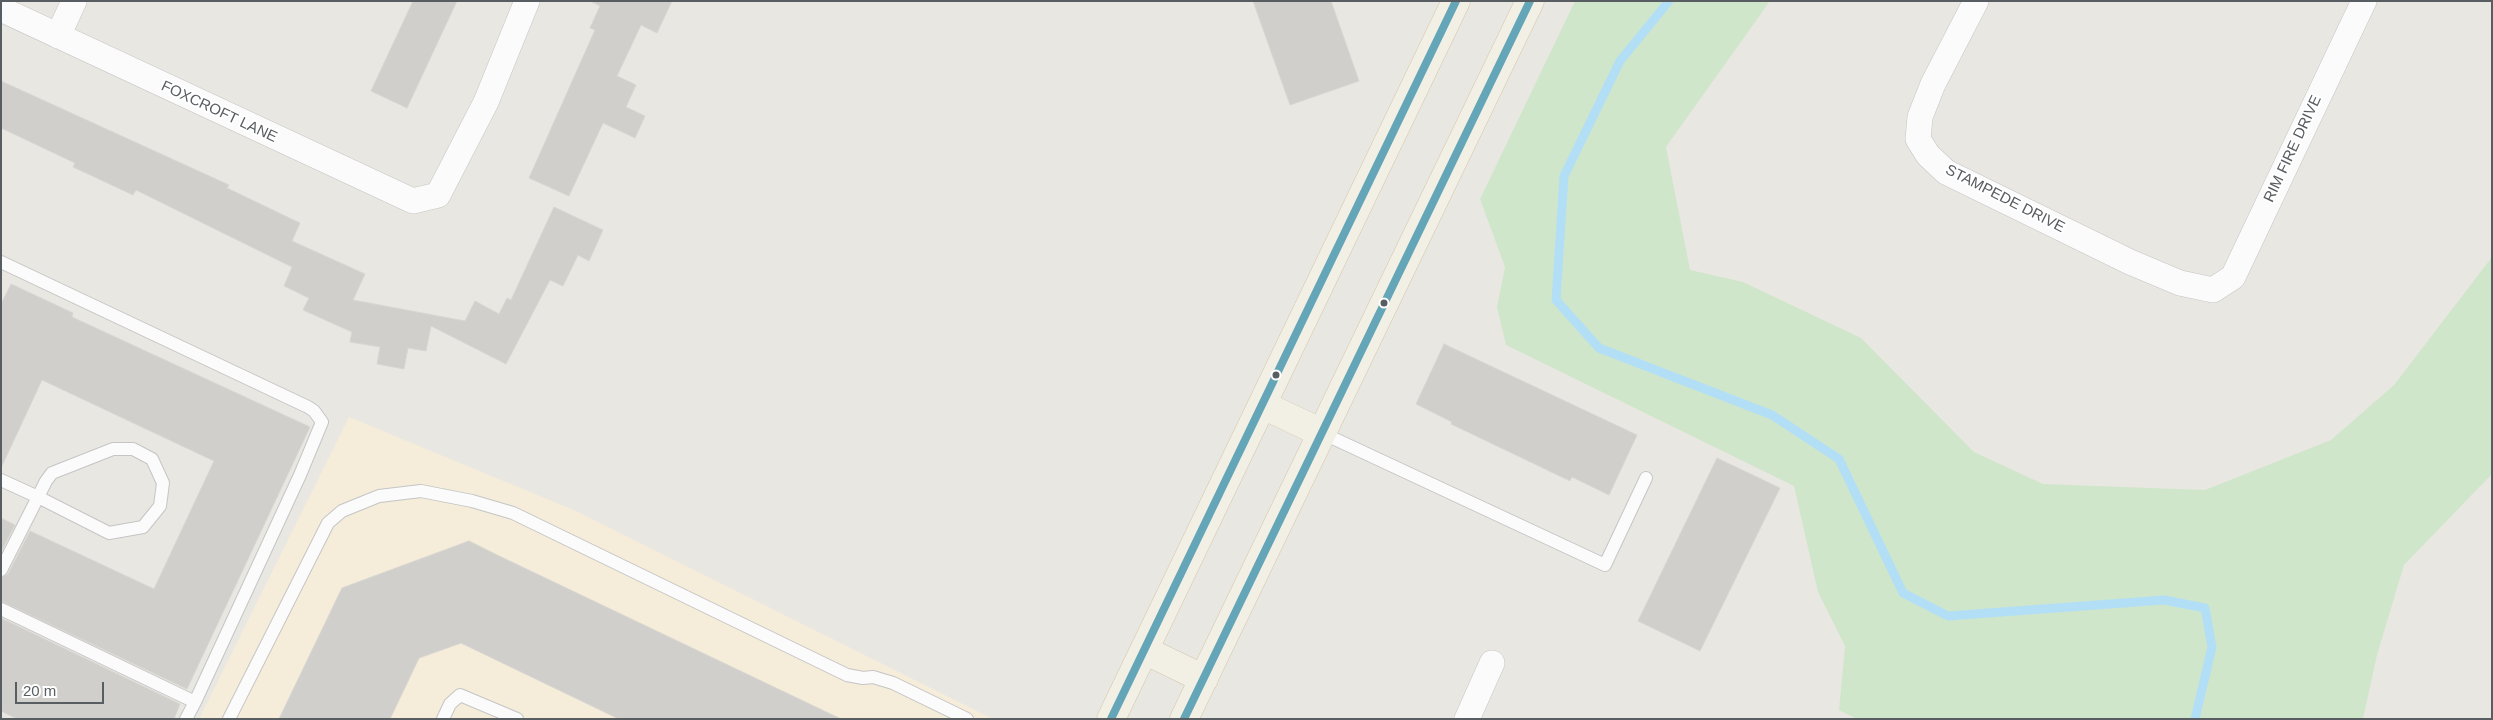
<!DOCTYPE html>
<html>
<head>
<meta charset="utf-8">
<style>
  body { margin:0 }
  #map { position:relative; width:2493px; height:720px; overflow:hidden; background:#e9e7e2; font-family:Arial,sans-serif }
  canvas { display:block }
  .frame { position:absolute; inset:0; border:2px solid #585d61; pointer-events:none }
  .scale { position:absolute; left:15px; top:682px; width:89px; height:22px; box-sizing:border-box; border:2px solid #585d61; border-top:0; padding-left:6px; font-size:15px; line-height:18px; white-space:nowrap; color:#585d61; -webkit-text-stroke:4px #fff; paint-order:stroke }
</style>
</head>
<body>
<div id="map">
<canvas width="2493" height="720"></canvas>
<div class="frame"></div>
<div class="scale">20 m</div>
</div>
<script>
const c = document.querySelector('canvas').getContext('2d');
c.lineJoin = 'round';
function fill(path, color) {
  c.fillStyle = color;
  c.fill(path, 'evenodd');
}
function poly(rows) {
  const path = new Path2D();
  for (const r of rows) {
    path.moveTo(r[0], r[1]);
    for (let i = 2; i < r.length; i += 2) path.lineTo(r[i], r[i + 1]);
  }
  return path;
}
function strokePath(path, color, width, dash) {
  c.strokeStyle = color;
  c.lineWidth = width;
  c.lineCap = dash ? 'butt' : 'round';
  c.setLineDash(dash || []);
  c.stroke(path);
}
function label(font, color, halo, rows, align = 'center') {
  c.font = font + ' Arial,sans-serif';
  c.lineWidth = 4;
  c.setLineDash([]);
  c.textBaseline = 'middle';
  c.strokeStyle = halo;
  c.fillStyle = color;
  for (const [text, x, y, turn = 0] of rows) {
    c.save();
    c.translate(x, y);
    c.rotate((+turn || 0) * Math.PI / 180);
    c.textAlign = isNaN(turn) ? turn : align;
    if (halo) c.strokeText(text, 0, 0);
    c.fillText(text, 0, 0);
    c.restore();
  }
}
fill(poly([
  [349,417,576,511,993,719,199,719]
]), '#f5ecd9');
fill(poly([
  [1575,1,1770,1,1666,147,1690,270,1743,282,1861,338,1974,452,2043,484,2205,490,2331,440,2394,385,2492,257,2492,474,2404,565,2377,655,2363,719,1857,719,1839,710,1845,646,1818,592,1794,486,1506,345,1497,307,1505,267,1480,199]
]), '#d0e6cb');
strokePath(poly([
  [1669,1,1620,61,1564,176,1556,300,1599,348,1772,415,1839,459,1903,593,1948,616,2164,600,2205,608,2212,647,2195,719]
]), '#b3dff6', 9);
const building = poly([
  [413,1,457,1,407,108,371,91,413,1],
  [590,1,672,1,657,33,641,25,617,76,636,85,626,107,645,116,635,138,603,123,569,196,529,178,595,30,590,28,600,6,590,1],
  [1253,1,1331,1,1359,81,1290,105,1253,1],
  [1,81,229,185,227,188,300,223,292,241,365,274,353,300,465,321,475,301,499,314,507,298,511,300,554,207,603,230,589,261,578,255,563,286,550,280,506,364,431,326,426,351,408,348,404,369,377,364,380,347,350,342,352,332,303,310,309,298,284,286,292,267,136,190,133,195,73,167,75,163,1,128,1,81],
  [11,284,73,313,72,317,310,427,187,689,1,601,1,578,8,574,30,531,154,589,214,461,42,380,1,468,1,304,11,284],
  [1444,344,1637,435,1609,495,1572,477,1570,481,1451,424,1452,422,1416,404,1444,344],
  [1717,458,1780,488,1700,651,1638,621,1717,458],
  [1,518,15,525,1,552,1,518],
  [469,541,497,555,841,719,619,719,461,643,419,658,390,719,279,719,342,588,469,541],
  [1,618,180,704,174,719,17,719,1,711,1,618]
]);
fill(building, '#d0cfcc');
strokePath(building, '#d8d6d1', 1);
const service = poly([
  [1,262,308,407,314,411,322,422,300,475,195,702,1,609],
  [1322,433,1605,565,1646,478],
  [1,480,38,497,109,533,143,527,160,506,163,483,152,459,133,449,113,449,52,473,46,481,38,497,1,570],
  [186,719,195,702],
  [229,719,328,523,342,511,379,496,421,491,472,501,513,513,847,675,863,678,873,677,893,683,967,719],
  [443,719,450,704,460,695,517,719]
]);
const minor = poly([
  [1976,1,1933,84,1920,117,1918,139,1928,155,1946,172,2130,262,2180,283,2213,290,2233,277,2364,1],
  [1,9,413,201,438,195,486,102,527,1],
  [58,36,74,1],
  [1467,719,1492,663]
]);
const primary = poly([
  [1263,405,1322,433],
  [1144,650,1204,679],
  [1111,719,1456,1],
  [1184,719,1530,1]
]);
strokePath(service, '#c5c5c5', 14);
strokePath(minor, '#c5c5c5', 26);
strokePath(primary, '#d2c6ae', 29);
strokePath(service, '#fcfbfb', 12);
strokePath(minor, '#fcfbfb', 25);
strokePath(primary, '#f2efe5', 28);
strokePath(poly([
  [1111,719,1456,1],
  [1184,719,1530,1]
]), '#64a5b8', 8);
for (const [x, y, r, color] of [
  [1384,303,4.5,"#585d61"],
  [1276,375,4.5,"#585d61"]
]) {
  const dot = new Path2D();
  dot.arc(x, y, r, 0, 2 * Math.PI);
  c.fillStyle = color;
  c.fill(dot);
  strokePath(dot, '#fff', 2);
}
label('15px', '#585d61', '#fff', [
  ["FOXCROFT LANE",219,112,25],
  ["RIM FIRE DRIVE",2293,149,-65],
  ["STAMPEDE DRIVE",2005,199,27]
]);
</script>
</body>
</html>
